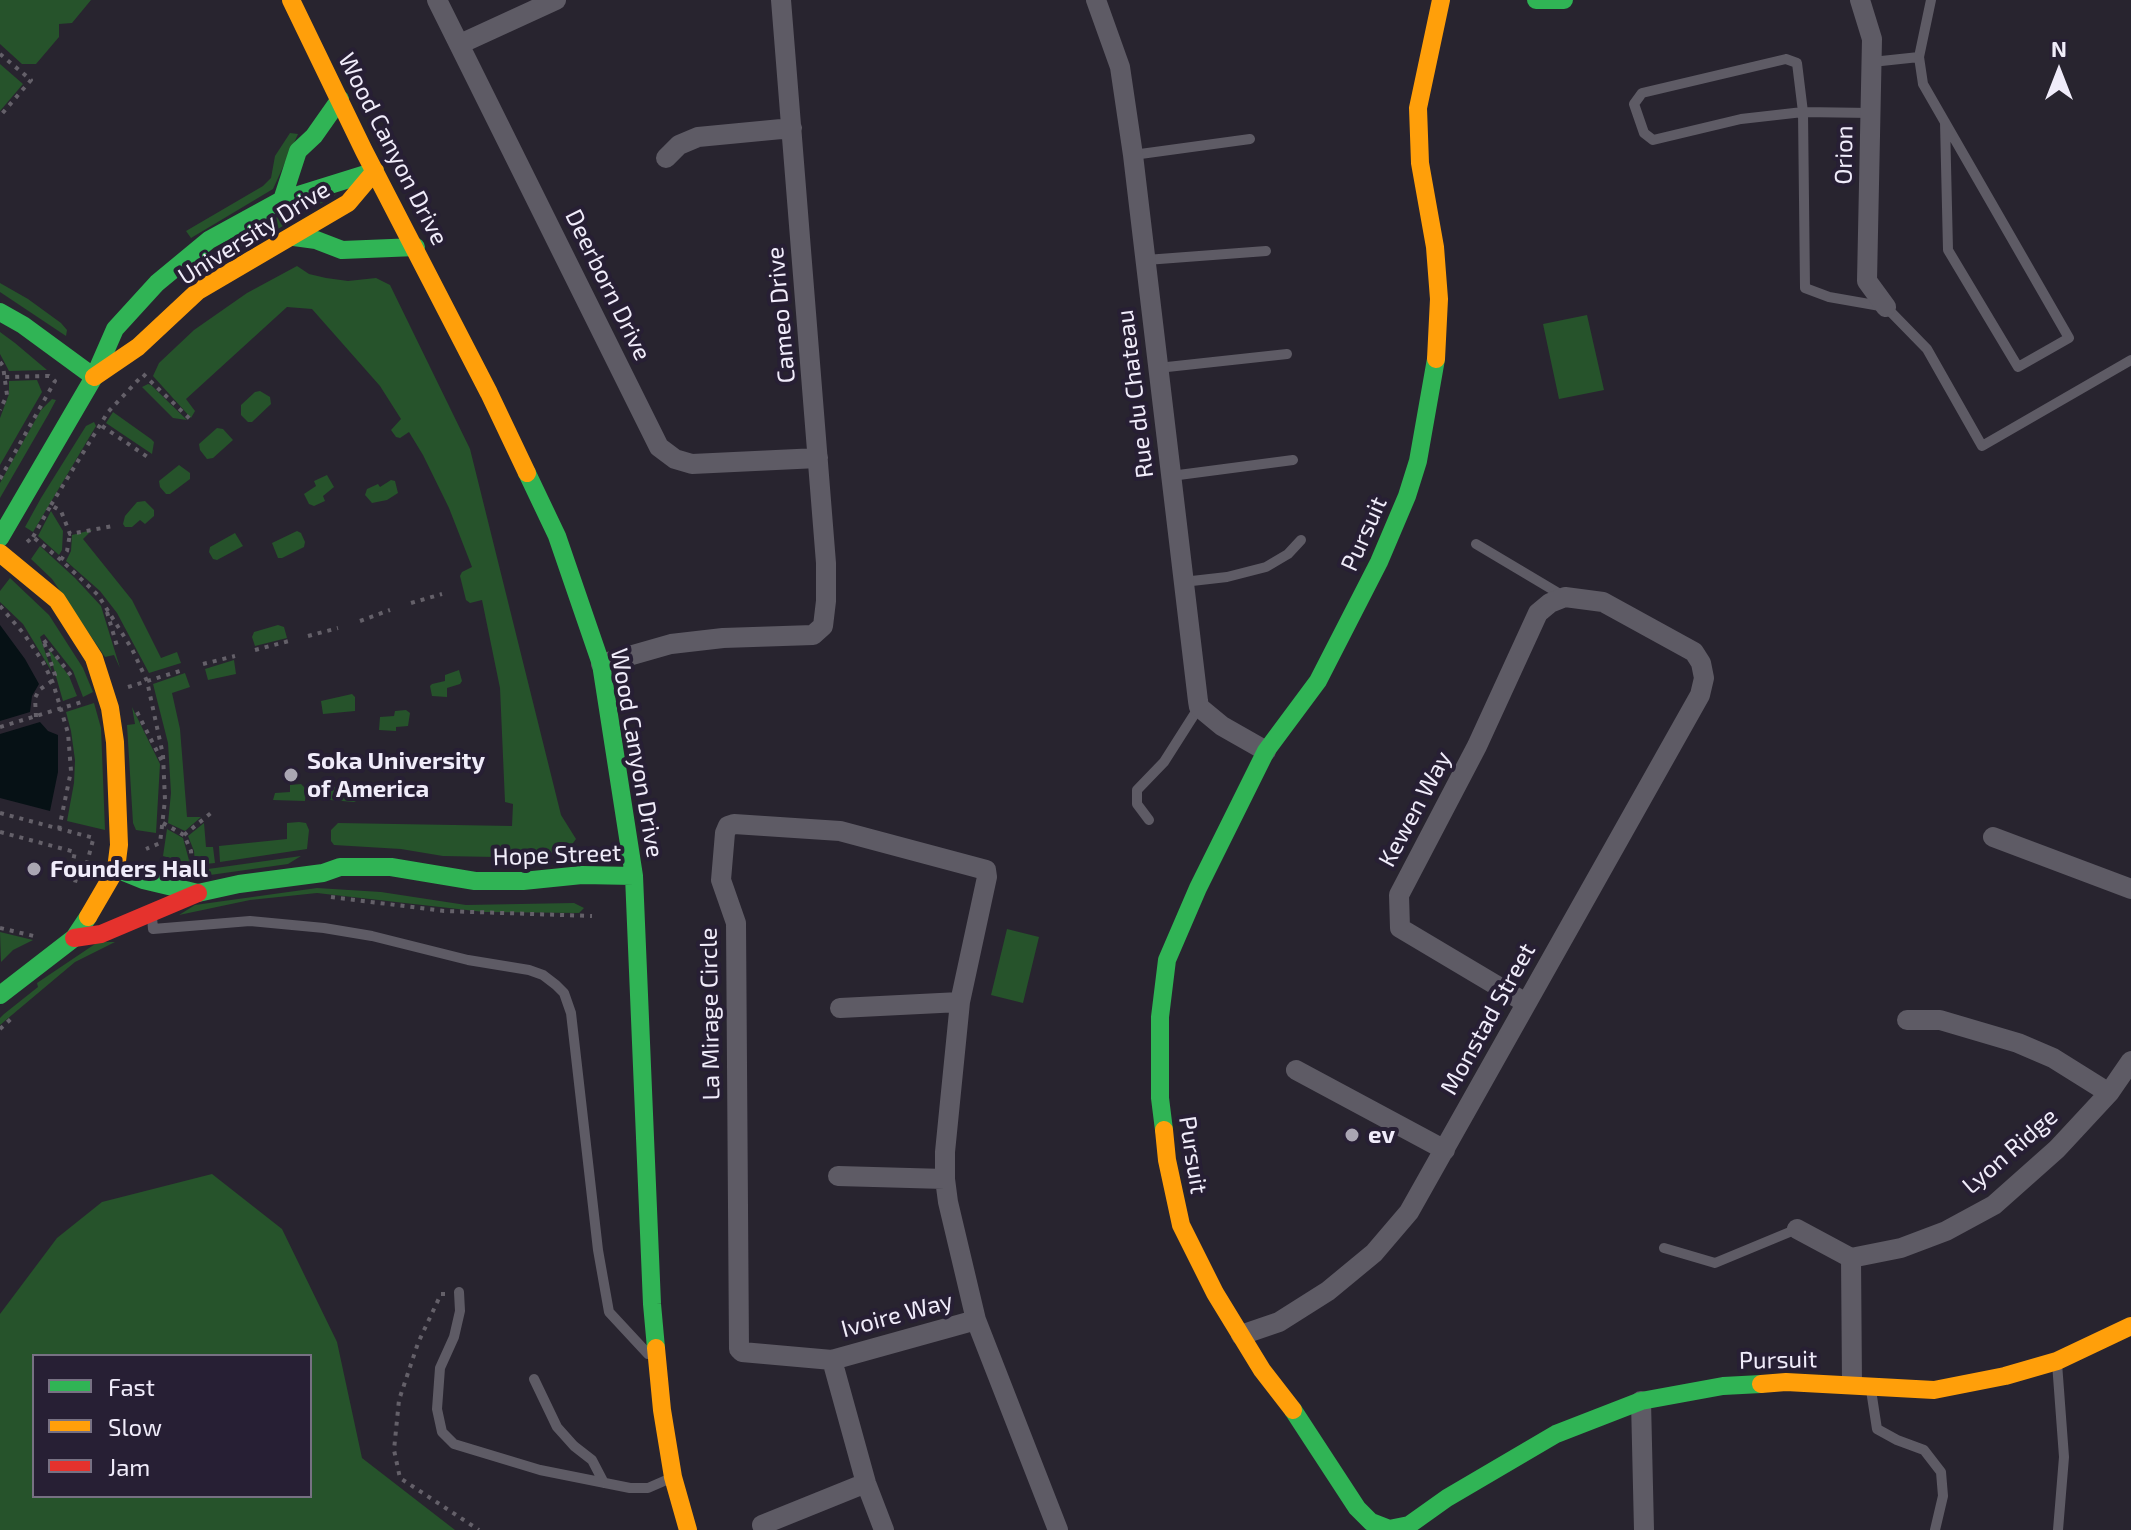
<!DOCTYPE html>
<html>
<head>
<meta charset="utf-8">
<style>
  body { margin:0 }
  #map { position:relative; width:2131px; height:1530px; overflow:hidden; background:#28242f; font-family:"Exo 2",sans-serif }
  canvas { display:block }
  .legend { position:absolute; left:32px; top:1354px; width:280px; height:144px; box-sizing:border-box; background:#271f34; border:2px solid #777183; margin:0; padding:10px 14px; list-style:none; font-size:24px; color:#f0ecfa }
  .legend li { display:flex; align-items:center; gap:16px; height:40px }
  .legend b { width:40px; border:2px solid #777183 }
  .north { position:absolute; left:2019px; top:32px; width:80px; height:80px; -webkit-text-stroke:6px #271f34; paint-order:stroke; rotate:0deg; font-size:22px; font-weight:700; line-height:32px; text-align:center; color:#f0ecfa }
  .north::after { content:''; display:block; margin:auto; width:28px; height:36px; background:#f0ecfa; clip-path:polygon(50% 0,100% 100%,50% 72%,0 100%) }
</style>
</head>
<body>
<div id="map">
<canvas width="2131" height="1530"></canvas>
<ul class="legend">
<li><b style="height:10px;background:#30b455"></b>Fast</li>
<li><b style="height:10px;background:#ff9f0a"></b>Slow</li>
<li><b style="height:10px;background:#e5322d"></b>Jam</li>
</ul>
<div class="north">N</div>
</div>
<script>
const ctx = document.querySelector('canvas').getContext('2d');
ctx.lineJoin = 'round';
function fillPath(path, color) { ctx.fillStyle = color; ctx.fill(path, 'evenodd'); }
const shape = rows => new Path2D(rows.map(r => 'M' + r).join(''));
function strokePath(path, color, width, dash) { ctx.strokeStyle = color; ctx.lineWidth = width; ctx.lineCap = dash ? 'butt' : 'round'; ctx.setLineDash(dash || []); ctx.stroke(path); }
function write(font, color, halo, rows, align = 'center') {
  ctx.font = font + ' "Exo 2",sans-serif'; ctx.lineWidth = 8; ctx.setLineDash([]); ctx.textBaseline = 'middle'; ctx.strokeStyle = halo; ctx.fillStyle = color; for (const [text, x, y, turn = 0] of rows) {
    ctx.save(); ctx.translate(x, y); ctx.rotate((+turn || 0) * Math.PI / 180); ctx.textAlign = isNaN(turn) ? turn : align; if (halo) ctx.strokeText(text, 0, 0); ctx.fillText(text, 0, 0); ctx.restore();
  }
}
fillPath(shape([
  [0,0,91,0,72,23,59,24,59,37,36,64,22,64,0,44],
  [0,64,23,84,0,111],
  [290,133,298,134,273,189,191,238,186,231,263,186,271,178,275,156],
  [337,194,227,259,219,247,254,226],
  [297,266,309,274,326,278,348,281,376,278,390,285,470,449,561,815,576,839,570,847,547,854,496,857,443,856,401,849,334,845,331,841,331,830,338,823,512,826,513,804,505,802,500,688,482,600,470,603,466,600,460,576,462,572,472,567,449,508,423,455,409,432,400,438,396,437,391,430,401,419,380,386,312,309,287,307,186,399,195,411,191,418,153,376,159,363,194,330,247,293],
  [0,283,28,299,61,323,67,330,66,336,0,292],
  [1587,315,1604,390,1559,399,1543,324],
  [0,332,15,343,47,370,9,371,0,354],
  [37,380,42,392,0,465,0,418,9,394,9,381],
  [148,384,151,385,187,420,173,418,142,387],
  [260,391,270,397,271,404,252,422,248,422,241,415,241,405,255,392],
  [52,399,56,400,48,415,0,498,0,483,41,410],
  [113,412,151,439,154,442,152,454,106,423],
  [94,422,96,426,33,532,25,527,41,498,86,426],
  [217,428,223,429,233,440,213,458,207,459,200,450,199,444],
  [179,465,190,473,190,479,170,494,166,494,160,487,159,481],
  [327,475,334,487,323,496,325,501,314,506,309,504,304,494,316,486,314,481],
  [391,480,395,481,398,493,387,500,372,503,365,495,367,489,378,484,380,487],
  [145,501,154,510,154,516,145,524,140,520,132,527,125,527,123,524,125,516,137,502],
  [51,511,63,531,62,550,59,555,38,536],
  [92,530,83,539,132,600,161,658,177,652,181,663,149,673,117,613,100,591,66,561,71,551,72,535],
  [297,531,301,533,305,542,304,547,282,558,278,558,272,543],
  [235,533,243,546,217,560,213,559,209,552,210,547],
  [40,546,75,578,101,606,120,668,114,655,105,657,52,579,31,559],
  [10,578,49,615,83,668,93,692,83,697,73,671,44,634,40,637,52,672,23,624,0,602,0,591],
  [278,625,284,627,287,638,255,646,252,637,254,632],
  [48,648,69,676,77,696,63,701],
  [234,660,236,674,208,680,205,669],
  [459,670,462,681,460,684,447,688,447,697,432,696,430,686,432,684,445,681,445,675],
  [185,673,190,687,172,693,180,729,187,817,201,817,185,831,168,823,171,793,168,743,153,684],
  [352,694,355,697,355,711,323,714,321,701],
  [94,703,101,728,105,830,67,821,74,783,75,760,71,731,66,712],
  [132,707,160,764,156,833,136,830,133,823,127,725,135,724],
  [406,710,410,713,408,726,396,727,396,731,379,730,380,717,394,716,395,711],
  [301,784,306,789,305,801,273,800,275,793,290,792,290,785],
  [332,787,356,787,360,792,360,799,354,802,330,800,329,791],
  [299,822,306,823,309,830,307,849,220,862,219,846,287,839,287,823],
  [204,823,206,847,213,847,215,863,195,865,194,851,188,836],
  [167,829,183,838,190,864,163,856],
  [301,856,288,864,203,876,182,874,161,865,162,863,201,870],
  [317,888,381,892,466,905,574,903,584,908,579,913,484,912,317,893,250,900,179,915,195,905],
  [1007,929,1039,937,1023,1003,991,995],
  [0,932,33,940,13,950,1,962],
  [98,942,115,942,75,962,0,1025,0,1018,4,1014,38,987,37,983],
  [212,1174,282,1229,337,1342,362,1458,455,1530,0,1530,0,1314,57,1238,102,1202],
  [310,1356,310,1496,34,1496,34,1356]
]), '#26532b');
fillPath(shape([
  [0,625,25,659,39,684,32,696,30,712,0,721],
  [40,722,48,731,58,735,58,772,50,811,0,798,0,734]
]), '#061115');
strokePath(shape([
  [0,54,31,80,0,116],
  [0,362,3,366,7,395,0,410],
  [143,374,190,419],
  [102,426,149,458],
  [0,479,55,381,49,376,4,377],
  [51,505,108,412,141,377],
  [33,537,51,505,61,511,70,534,113,526],
  [27,542,33,537,61,560,98,595,132,649,147,681,163,755,165,800,160,843,146,849],
  [61,560,67,551,70,534],
  [411,603,442,594],
  [0,606,24,634,43,662,53,683,68,733,71,771,59,829],
  [107,612,117,646],
  [360,621,390,610],
  [308,636,338,628],
  [255,650,289,641],
  [203,664,235,656],
  [128,687,183,670],
  [137,712,162,761],
  [36,717,35,698,39,690,52,681,55,675,43,639,73,678],
  [0,727,85,701],
  [0,813,94,838],
  [163,823,184,835,191,851,192,866,189,865],
  [0,832,75,852,69,879,81,882],
  [184,835,211,813],
  [84,874,93,840],
  [331,897,444,911,592,916],
  [0,928,38,937],
  [0,1029,13,1017],
  [445,1294,441,1294,418,1343,399,1400,394,1450,400,1478,479,1530]
]), '#646069', 4, [4, 6]);
strokePath(shape([
  [1919,57,1923,84,2069,338,2018,367,1948,250,1945,122],
  [1786,59,1797,63,1803,112,1741,119,1653,140,1644,133,1634,104,1642,93,1786,59],
  [1872,62,1919,57,1931,0],
  [1871,113,1803,112,1805,288,1829,297,1886,307,1927,349,1982,446,2131,360],
  [1133,155,1250,139],
  [1146,260,1266,251],
  [1158,368,1287,354],
  [1171,476,1293,460],
  [1476,544,1565,597],
  [1183,582,1227,577,1266,567,1288,554,1301,540],
  [1149,820,1137,804,1137,790,1164,762,1199,707],
  [152,917,153,929,250,921,324,928,372,936,468,960,529,970,543,975,556,985,564,993,571,1013,598,1250,609,1312,648,1354],
  [1664,1248,1715,1263,1797,1229],
  [459,1292,460,1311,454,1337,440,1368,437,1409,442,1432,454,1444,540,1470,630,1488,648,1488,671,1478],
  [2057,1363,2064,1457,2058,1530],
  [534,1379,557,1427,574,1446,592,1460,604,1483],
  [1871,1390,1877,1429,1897,1440,1924,1450,1941,1472,1943,1496,1935,1530]
]), '#5e5b65', 10);
strokePath(shape([
  [437,0,659,447,675,459,692,464,818,458],
  [1096,0,1120,67,1133,155,1198,701,1199,707,1222,726,1266,751],
  [1860,0,1872,39,1867,281,1886,307],
  [460,44,556,0],
  [666,158,679,145,698,137,792,128],
  [601,664,671,644,723,638,813,635,823,626,826,601,826,563,781,0],
  [1993,837,2131,889],
  [840,1008,960,1002],
  [1907,1020,1940,1020,2018,1043,2053,1058,2109,1093],
  [1296,1070,1445,1150],
  [838,1176,945,1179],
  [1797,1229,1851,1258],
  [976,1320,832,1360,742,1352,739,1349,736,923,721,880,725,833,728,826,734,824,840,831,986,870,987,877,960,1002,945,1152,945,1179,948,1202,976,1320,1058,1530],
  [1241,1335,1279,1322,1328,1291,1374,1253,1409,1212,1700,695,1704,678,1701,663,1694,652,1603,602,1565,597,1550,603,1538,613,1477,746,1399,895,1400,928,1526,1003],
  [832,1360,866,1483,884,1530],
  [1852,1384,1851,1258,1901,1248,1946,1231,1994,1205,2057,1149,2109,1093,2131,1061],
  [1641,1401,1644,1530],
  [762,1525,866,1483]
]), '#5e5b65', 20);
strokePath(shape([
  [1536,0,1564,0],
  [282,200,298,151,314,136,340,99],
  [294,237,316,240,342,250,416,247],
  [0,312,23,325,94,377],
  [527,473,557,536,601,664,634,876,652,1304,656,1348],
  [0,538,94,377,115,329,157,283,209,240,282,200,375,171],
  [116,869,143,880,198,893,239,884,323,873,340,867,391,867,475,881,523,881,582,875,634,876],
  [0,995,74,938,88,917],
  [1164,1130,1160,1098,1160,1017,1167,960,1198,888,1266,751,1318,681,1379,562,1407,496,1418,461,1436,359],
  [1293,1410,1357,1508,1371,1522,1389,1529,1409,1525,1447,1498,1556,1434,1641,1401,1723,1386,1761,1384]
]), '#30b455', 18);
strokePath(shape([
  [291,0,364,151,489,393,527,473],
  [1436,359,1439,299,1435,247,1420,163,1418,108,1441,0],
  [94,377,138,347,198,291,348,203,375,171],
  [0,553,57,600,94,658,110,708,115,742,119,845,116,869,88,917],
  [1164,1130,1167,1160,1181,1225,1215,1293,1262,1370,1293,1410],
  [656,1348,662,1410,673,1477,688,1530],
  [1761,1384,1786,1382,1934,1390,2005,1376,2057,1361,2131,1326]
]), '#ff9f0a', 18);
strokePath(shape([
  [74,938,101,934,198,893]
]), '#e5322d', 18);
for (const [x, y, r, color] of [
  [291,775,8,"#aaa6b3"],
  [34,869,8,"#aaa6b3"],
  [1352,1135,8,"#aaa6b3"]
]) { const dot = new Path2D(); dot.arc(x, y, r, 0, 2 * Math.PI); ctx.fillStyle = color; ctx.fill(dot); strokePath(dot, '#271f34', 3); }
write('24px', '#f0ecfa', '#271f34', [
  ["Wood Canyon Drive",393,149,63],
  ["Orion",1844,155,-89],
  ["University Drive",254,233,-32],
  ["Deerborn Drive",608,285,64],
  ["Cameo Drive",781,315,-95],
  ["Rue du Chateau",1135,394,-97],
  ["Pursuit",1364,534,-66],
  ["Wood Canyon Drive",637,753,80],
  ["Kewen Way",1415,809,-62],
  ["Hope Street",557,855,-2],
  ["La Mirage Circle",710,1014,-91],
  ["Monstad Street",1488,1019,-61],
  ["Lyon Ridge",2010,1151,-41],
  ["Pursuit",1193,1155,81],
  ["Ivoire Way",897,1315,-15],
  ["Pursuit",1778,1360,-1]
]);
write('bold 24px', '#f0ecfa', '#271f34', [
  ["Soka University",307,761],
  ["of America",307,789],
  ["Founders Hall",50,869],
  ["ev",1368,1135]
], 'left');
</script>
</body>
</html>
